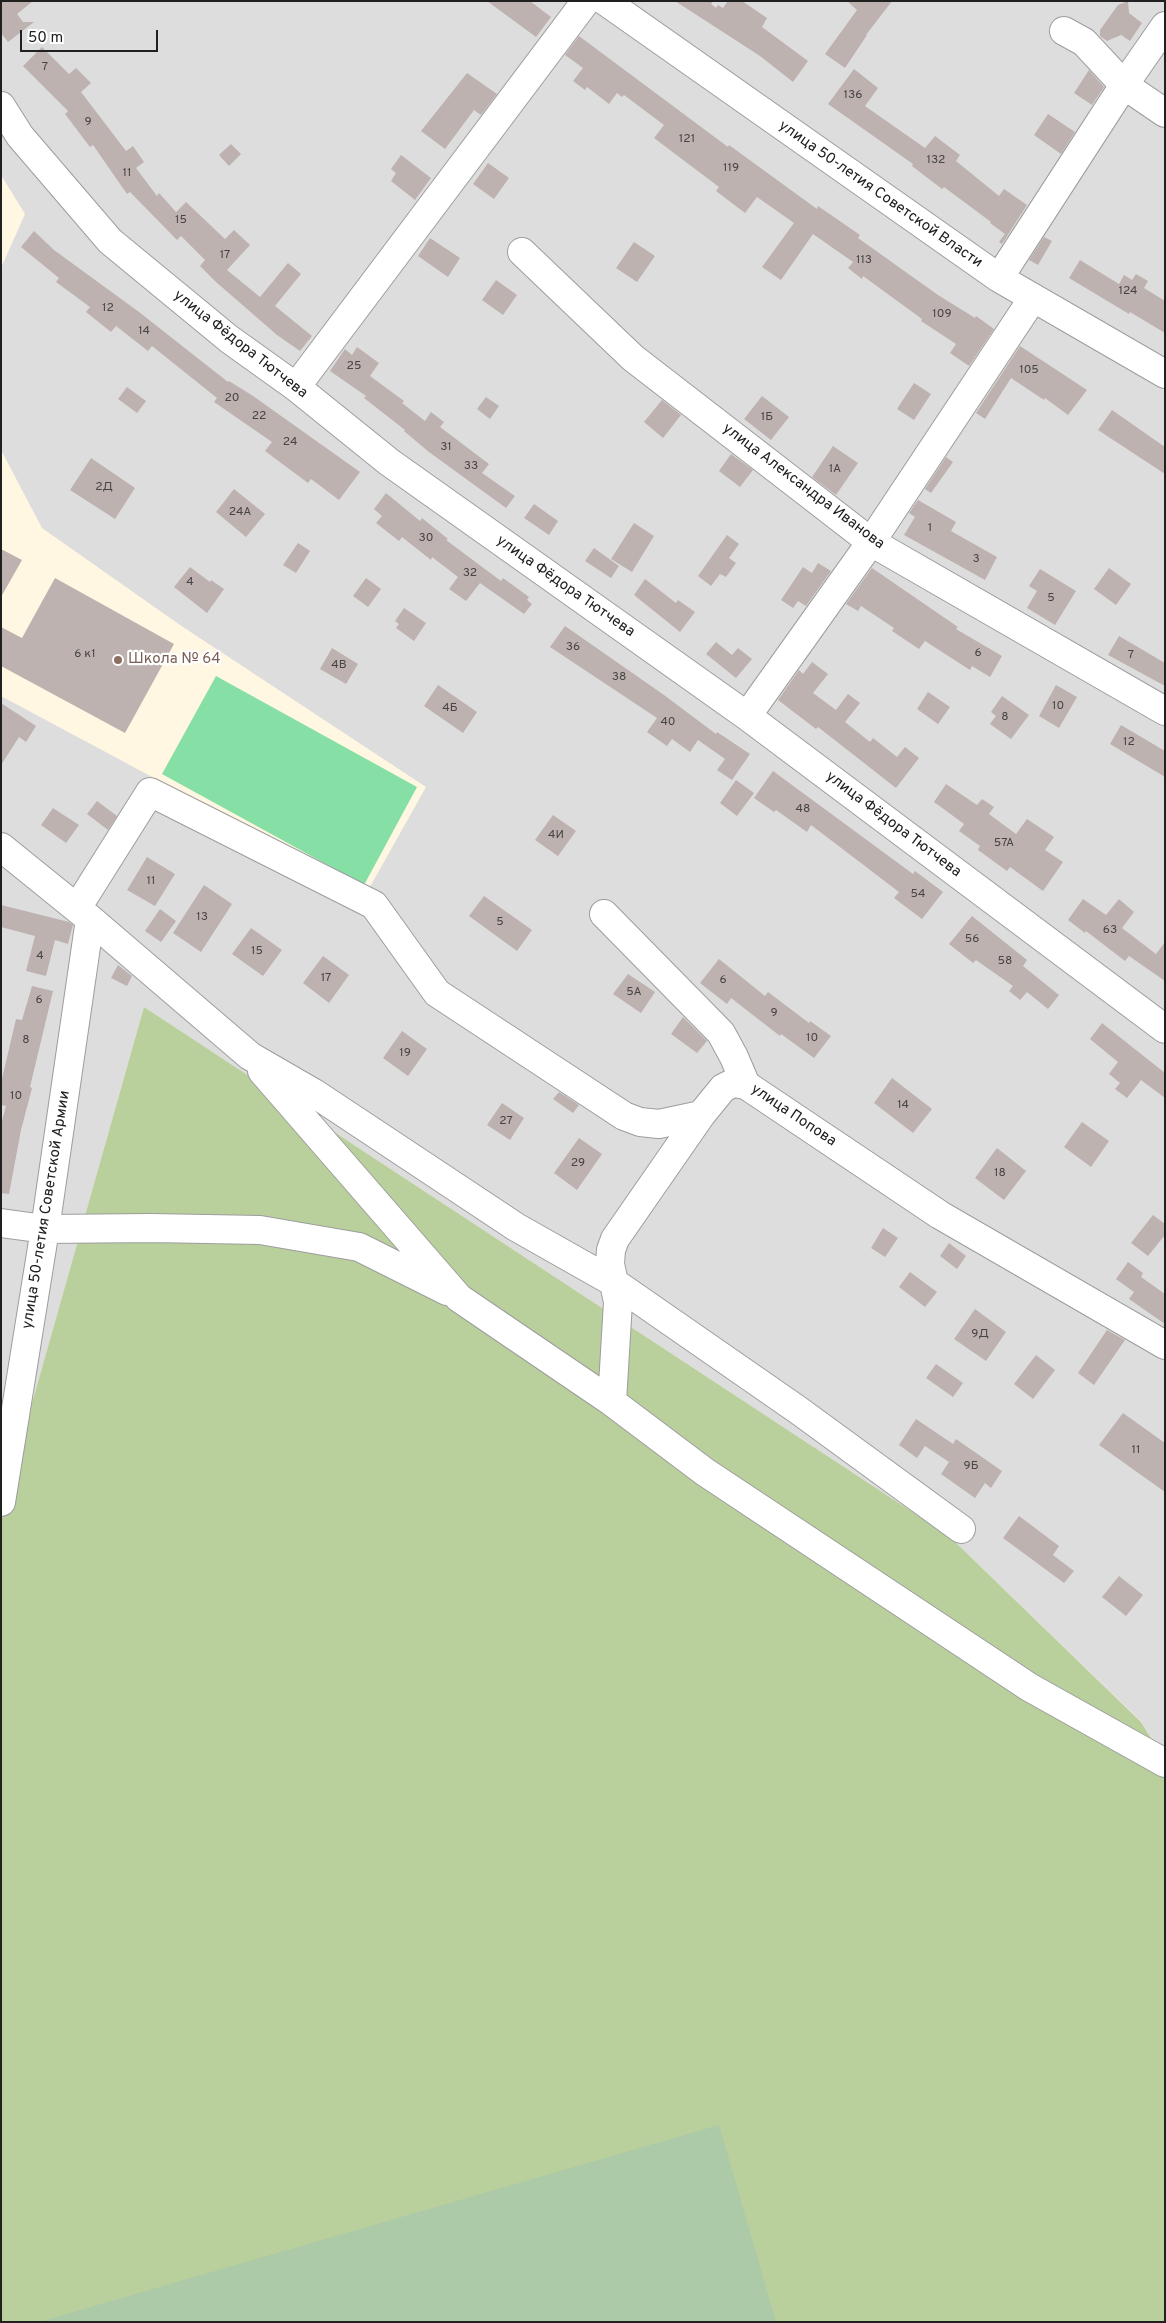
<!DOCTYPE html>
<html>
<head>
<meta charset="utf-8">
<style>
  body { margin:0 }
  #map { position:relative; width:1166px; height:2323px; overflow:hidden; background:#f1ebe7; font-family:Overpass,sans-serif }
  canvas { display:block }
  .frame { position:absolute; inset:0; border:2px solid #202020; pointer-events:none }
  .scale { position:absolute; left:20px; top:30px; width:138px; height:22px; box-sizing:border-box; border:2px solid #202020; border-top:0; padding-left:6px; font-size:15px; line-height:18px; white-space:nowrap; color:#202020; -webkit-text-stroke:4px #fff; paint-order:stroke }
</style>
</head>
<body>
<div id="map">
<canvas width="1166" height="2323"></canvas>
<div class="frame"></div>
<div class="scale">50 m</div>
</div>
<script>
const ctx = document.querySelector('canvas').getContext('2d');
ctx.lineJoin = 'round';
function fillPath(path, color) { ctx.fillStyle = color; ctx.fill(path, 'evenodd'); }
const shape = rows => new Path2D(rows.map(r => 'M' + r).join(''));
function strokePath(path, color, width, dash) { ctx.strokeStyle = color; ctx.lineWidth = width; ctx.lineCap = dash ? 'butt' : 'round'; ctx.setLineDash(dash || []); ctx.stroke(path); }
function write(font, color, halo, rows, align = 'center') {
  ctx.font = font + ' Overpass,sans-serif'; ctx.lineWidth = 4.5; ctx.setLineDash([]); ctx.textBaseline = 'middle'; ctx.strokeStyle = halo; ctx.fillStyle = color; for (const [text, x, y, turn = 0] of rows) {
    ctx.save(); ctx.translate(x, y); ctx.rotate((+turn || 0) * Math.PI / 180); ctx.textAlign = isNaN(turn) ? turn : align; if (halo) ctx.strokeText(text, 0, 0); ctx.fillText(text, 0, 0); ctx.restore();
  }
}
fillPath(shape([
  [1,1,1165,1,1165,1760,1141,1721,949,1536,144,1007,1,1513]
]), '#deddde');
fillPath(shape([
  [1,175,25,214,1,268],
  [1,450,42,528,180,625,426,787,367,892,1,696]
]), '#fff7e2');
fillPath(shape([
  [144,1007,949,1536,1141,1722,1165,1760,1165,2322,1,2322,1,1513]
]), '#b9d09c');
fillPath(shape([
  [719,2125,776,2322,39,2322]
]), '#acc9a8');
fillPath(shape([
  [216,676,417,787,364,885,162,774]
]), '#86dfa4');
fillPath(shape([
  [1,1,33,1,17,14,23,22,34,22,8,42,1,33],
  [487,1,530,1,551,17,536,37],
  [675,1,713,1,711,4,716,8,718,5,723,8,728,1,742,1,767,18,762,27,808,61,793,82,760,56],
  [847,1,892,1,866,35,867,35,845,68,825,54,857,10],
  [1128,1,1129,13,1142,23,1130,41,1121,35,1107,41,1100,36,1100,30,1118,5],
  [579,36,728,147,729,145,817,209,818,206,860,235,858,238,938,295,975,318,976,316,994,329,969,366,950,353,956,344,921,321,922,319,863,276,862,279,848,268,853,262,813,234,781,280,762,267,794,223,757,197,745,213,716,191,719,187,654,138,664,125,624,95,622,97,617,93,609,104,587,87,585,90,573,81,583,68,565,55],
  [42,47,69,74,76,68,91,83,81,92,126,151,133,146,144,162,136,168,157,196,159,193,176,212,186,202,225,239,234,230,250,245,227,270,260,297,288,263,301,274,275,306,312,336,300,351,277,335,216,282,200,266,205,260,181,236,177,240,130,192,127,194,93,145,90,147,65,114,68,111,23,66],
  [854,69,878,88,865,106,925,148,935,136,960,155,956,161,999,196,1004,189,1027,205,1002,244,999,242,1005,234,990,223,991,222,944,187,942,189,912,166,913,164,828,104],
  [1089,70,1104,87,1092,105,1074,93],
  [467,73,497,94,481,115,474,110,445,149,421,131],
  [1048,114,1075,132,1061,154,1034,135],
  [231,144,241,154,229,166,219,155],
  [401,155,431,178,415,200,391,181,396,173,391,169],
  [488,163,509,178,494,199,473,184],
  [34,231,54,250,139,312,228,382,229,381,253,396,360,472,339,500,311,479,308,483,265,451,272,442,214,402,217,398,152,346,148,351,116,326,111,332,86,312,90,307,56,282,59,278,21,247],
  [1044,237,1052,241,1038,265,1029,260],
  [430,238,460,258,448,277,418,256],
  [634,242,655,256,637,282,616,268],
  [1080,260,1119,284,1124,275,1132,280,1136,274,1148,281,1144,288,1165,301,1165,333,1130,312,1129,314,1069,278],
  [496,280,517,295,503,315,482,300],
  [1020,346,1087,390,1068,415,1045,398,1044,400,1011,378,985,419,976,413],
  [357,347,379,363,370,376,404,401,402,403,425,421,431,412,444,422,440,427,489,464,482,473,515,496,506,508,429,452,404,431,405,430,364,398,366,396,330,371,345,349,352,355],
  [914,383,931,394,914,420,897,409],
  [127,387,146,401,137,413,118,399],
  [762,396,789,417,771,440,744,419],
  [486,397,499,406,490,419,477,409],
  [662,400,681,415,663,438,644,422],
  [1112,410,1165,447,1165,474,1098,430],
  [833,446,858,463,836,495,812,477],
  [731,454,753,470,740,487,719,471],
  [946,457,953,462,931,493,925,489],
  [91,458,135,488,115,519,70,490],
  [234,489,265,514,246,537,216,512],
  [386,493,420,521,422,518,448,539,446,540,501,581,503,578,529,597,527,600,532,604,524,614,480,583,466,601,449,589,458,577,432,557,431,560,402,537,399,541,376,523,382,516,374,509],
  [918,500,956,522,951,531,997,557,985,580,904,535,915,517,909,513],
  [534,504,558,521,549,535,524,518],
  [634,523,654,536,632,572,611,559],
  [727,535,739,544,729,558,736,563,726,577,720,574,711,586,698,576],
  [298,543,310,551,296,573,283,565],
  [594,548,619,566,611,578,585,561],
  [1,549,22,560,1,597],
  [818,563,831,571,806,606,798,601,793,608,781,600,803,567,812,573],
  [190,567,210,582,211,580,224,589,207,613,174,587],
  [872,568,958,627,956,629,1002,656,990,677,972,666,970,670,925,641,919,649,892,631,894,628,861,606,858,611,846,604],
  [1109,568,1131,584,1116,605,1094,589],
  [1040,569,1076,591,1055,625,1027,608,1037,591,1029,586],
  [55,578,174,644,125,733,1,666,1,627,22,638],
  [366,578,381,589,368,607,353,596],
  [645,579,676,603,678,600,695,612,680,632,634,595],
  [404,608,426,623,414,641,396,628,399,624,395,621],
  [565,626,664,695,716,734,717,732,750,754,732,780,717,770,725,759,698,740,690,752,672,739,667,746,647,732,657,718,550,647],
  [1119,636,1165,663,1165,686,1108,655],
  [716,642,732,655,738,648,752,659,736,678,706,654],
  [332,648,358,664,346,684,320,669],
  [812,662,828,674,813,693,836,710,848,694,860,703,845,722,870,742,873,738,897,757,905,747,919,758,896,788,818,727,816,729,778,700,799,670,803,674],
  [438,685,477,712,463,733,424,706],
  [1056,685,1077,697,1059,728,1039,716],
  [928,692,950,707,938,724,917,709],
  [1002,696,1029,715,1011,739,990,724,996,716,991,712],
  [1,703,36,726,26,742,19,737,1,765],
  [1121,725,1165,751,1165,777,1110,744],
  [773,771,913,874,915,871,943,892,922,919,894,898,899,892,811,825,807,832,776,810,774,812,754,798],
  [736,780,754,793,737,816,720,803],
  [946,784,977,805,982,799,994,807,989,814,1016,834,1027,819,1054,837,1045,850,1063,862,1043,891,1010,867,1007,871,978,850,980,846,959,831,964,824,934,802],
  [97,801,117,816,108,830,87,814],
  [53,808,79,825,66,843,41,825],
  [553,815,576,831,558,856,535,840],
  [147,857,175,874,155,906,127,890],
  [204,885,232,904,201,952,173,933],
  [484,896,532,930,517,951,469,916],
  [1083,899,1106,915,1119,899,1134,912,1122,928,1156,954,1165,942,1165,981,1129,956,1125,961,1086,931,1085,933,1068,920],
  [1,905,69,922,73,925,68,944,55,940,46,976,26,971,35,936,1,927],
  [160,909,176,921,161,942,145,931],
  [972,916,1027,960,1023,966,1059,995,1048,1009,1027,992,1020,1000,1009,991,1013,986,976,960,973,963,949,944],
  [251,928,282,950,263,976,232,954],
  [323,956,349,975,329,1003,303,983],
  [719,959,765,996,768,992,809,1023,810,1021,831,1036,814,1058,781,1034,780,1036,731,998,727,1004,700,983],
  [118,965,132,976,127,986,111,978],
  [628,974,655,992,641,1013,613,994],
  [32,986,53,991,30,1087,32,1088,21,1130,9,1194,1,1193,1,1124,6,1106,1,1105,1,1083,16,1019,22,1020],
  [683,1017,707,1041,697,1053,671,1034],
  [1102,1023,1165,1073,1165,1098,1141,1080,1127,1098,1115,1089,1120,1083,1109,1074,1118,1062,1090,1039],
  [402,1031,427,1049,408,1076,383,1058],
  [892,1078,932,1109,913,1133,874,1103],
  [559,1092,579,1105,573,1113,553,1099],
  [502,1103,524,1118,510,1140,487,1125],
  [1082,1122,1109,1141,1091,1167,1064,1147],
  [579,1138,602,1154,577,1190,554,1173],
  [997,1148,1026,1171,1004,1200,975,1178],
  [1153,1215,1165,1224,1165,1235,1148,1256,1131,1243],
  [883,1228,898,1238,885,1257,871,1248],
  [949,1243,966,1256,957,1269,940,1256],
  [1128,1262,1143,1273,1141,1277,1165,1294,1165,1324,1129,1299,1134,1292,1116,1279],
  [910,1272,937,1292,925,1307,899,1287],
  [975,1309,1006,1332,986,1361,954,1339],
  [1107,1330,1125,1340,1094,1385,1078,1373],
  [1036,1355,1055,1370,1033,1399,1014,1384],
  [936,1364,963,1383,953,1397,926,1378],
  [1123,1413,1165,1443,1165,1492,1099,1445],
  [916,1419,953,1444,956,1439,1002,1471,991,1488,985,1483,975,1498,941,1474,949,1462,925,1446,917,1458,899,1445],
  [1019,1516,1059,1546,1053,1555,1074,1571,1064,1583,1003,1538],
  [1119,1576,1143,1595,1126,1616,1102,1597]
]), '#bdb2b0');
const minor = shape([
  [605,1,999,278,1165,374],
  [1064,31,1084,42,1124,85,1165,113],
  [1,106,20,136,110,241,229,339,296,387,389,462,747,716,1165,1029],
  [522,252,633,358,871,542,1165,711],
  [999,278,1124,85,1165,26],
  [296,387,586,1],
  [747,716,871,542,1033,298],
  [1,847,90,919,250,1056,314,1093,516,1227,615,1283,798,1410,961,1529],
  [77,908,150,792,374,905,437,993,624,1116,640,1122,659,1124,701,1115,723,1088,733,1083,746,1085,940,1215,1165,1345],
  [604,914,721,1033,734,1057,746,1085],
  [262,1071,459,1298,612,1402,705,1472,1029,1687,1165,1763],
  [1,1223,45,1229,152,1228,260,1230,359,1247,447,1291],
  [612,1402,618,1302,610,1264,611,1250,615,1239,701,1115],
  [1,1502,45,1229,90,919]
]);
strokePath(minor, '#9d9d9d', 30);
strokePath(minor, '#fff', 28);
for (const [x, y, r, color] of [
  [118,660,5,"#8d6e63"]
]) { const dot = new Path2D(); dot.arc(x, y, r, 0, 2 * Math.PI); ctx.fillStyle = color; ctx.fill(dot); strokePath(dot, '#fff', 2); }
write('12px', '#474444', null, [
  ["7",45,68],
  ["136",853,96],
  ["9",88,123],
  ["121",687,140],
  ["132",936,161],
  ["119",731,169],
  ["11",127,174],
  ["15",181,221],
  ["17",225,256],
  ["113",864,261],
  ["124",1128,292],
  ["12",108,309],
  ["109",942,315],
  ["14",144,332],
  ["25",354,367],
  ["105",1029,371],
  ["20",232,399],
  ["22",259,417],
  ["1Б",767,418],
  ["24",290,443],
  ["31",446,448],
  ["33",471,467],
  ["1А",835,470],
  ["2Д",104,488],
  ["24А",240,513],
  ["1",930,529],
  ["30",426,539],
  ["3",976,560],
  ["32",470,574],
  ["4",190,583],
  ["5",1051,599],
  ["36",573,648],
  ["6",978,654],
  ["6 к1",85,655],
  ["7",1131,656],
  ["4В",339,666],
  ["38",619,678],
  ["10",1058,707],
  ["4Б",450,709],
  ["8",1005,718],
  ["40",668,723],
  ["12",1129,743],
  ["48",803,810],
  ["4И",556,836],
  ["57А",1004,844],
  ["11",151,882],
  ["54",918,895],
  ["13",202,918],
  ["5",500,923],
  ["63",1110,931],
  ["56",972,940],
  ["15",257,952],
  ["4",40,957],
  ["58",1005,962],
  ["17",326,979],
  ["6",723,981],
  ["5А",634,993],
  ["6",39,1001],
  ["9",774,1014],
  ["10",812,1039],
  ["8",26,1041],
  ["19",405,1054],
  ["10",16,1097],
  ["14",903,1106],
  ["27",506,1122],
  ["29",578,1164],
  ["18",1000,1174],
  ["9Д",980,1335],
  ["11",1136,1451],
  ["9Б",971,1467]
]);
write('15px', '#202020', '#fff', [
  ["улица 50-летия Советской Власти",880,195,35],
  ["улица Фёдора Тютчева",240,345,38],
  ["улица Александра Иванова",803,487,37],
  ["улица Фёдора Тютчева",565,587,35],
  ["улица Фёдора Тютчева",893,825,37],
  ["улица Попова",793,1116,34],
  ["улица 50-летия Советской Армии",47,1210,-81]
]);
write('15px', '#785e54', '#fff', [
  ["Школа № 64",128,660]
], 'left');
</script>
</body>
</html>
